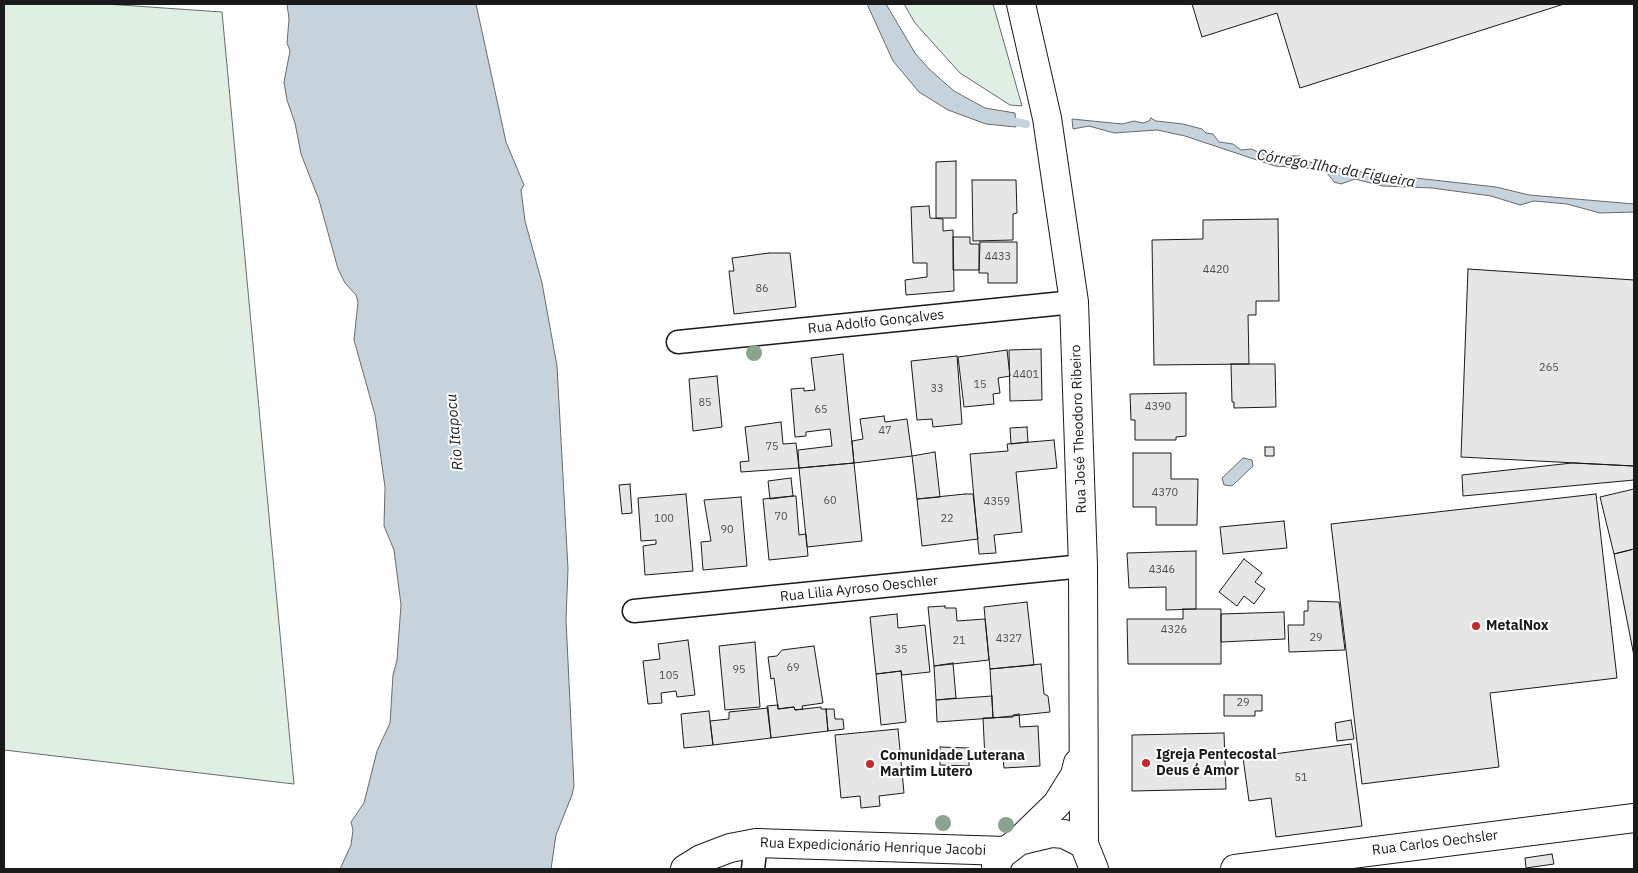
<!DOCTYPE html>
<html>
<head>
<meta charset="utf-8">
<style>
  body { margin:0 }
  #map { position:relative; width:1638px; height:873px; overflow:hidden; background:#fff; font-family:"IBM Plex Sans",sans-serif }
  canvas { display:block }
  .frame { position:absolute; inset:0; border:5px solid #1a1a1a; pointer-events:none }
</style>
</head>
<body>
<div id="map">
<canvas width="1638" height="873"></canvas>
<div class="frame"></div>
</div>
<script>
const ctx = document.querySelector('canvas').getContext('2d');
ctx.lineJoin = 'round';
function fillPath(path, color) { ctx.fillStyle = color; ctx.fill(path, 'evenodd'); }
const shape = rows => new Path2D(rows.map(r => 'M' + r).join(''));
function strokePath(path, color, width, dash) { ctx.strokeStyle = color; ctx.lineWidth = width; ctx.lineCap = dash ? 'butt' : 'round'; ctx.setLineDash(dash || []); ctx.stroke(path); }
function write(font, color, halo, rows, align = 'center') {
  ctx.font = font + ' "IBM Plex Sans",sans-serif'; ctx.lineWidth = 4; ctx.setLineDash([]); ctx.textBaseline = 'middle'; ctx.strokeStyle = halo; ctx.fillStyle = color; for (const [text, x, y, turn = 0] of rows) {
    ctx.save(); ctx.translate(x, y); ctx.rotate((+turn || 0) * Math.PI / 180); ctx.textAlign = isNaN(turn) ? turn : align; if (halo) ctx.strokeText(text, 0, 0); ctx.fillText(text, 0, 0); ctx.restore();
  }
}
const green = shape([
  [4,4,106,4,222,12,294,784,4,750,4,4],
  [904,4,993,4,1022,106,1010,105,960,73,915,23,904,4]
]);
fillPath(green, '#e0efe3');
strokePath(green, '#6a6a6a', 1);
const water = shape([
  [287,4,476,4,506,142,524,185,521,190,525,221,542,283,557,366,568,569,566,620,574,786,572,795,556,835,551,869,340,869,351,845,353,830,351,822,364,803,377,751,390,723,393,675,397,660,401,605,394,550,384,526,385,487,375,415,354,340,358,302,356,295,345,283,338,269,319,200,301,154,295,123,287,100,284,82,290,51,287,43,289,19,287,4],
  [867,4,886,4,915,53,929,69,954,91,985,108,1015,113,1016,127,986,124,948,110,919,92,893,61,867,4],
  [1151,118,1156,121,1183,124,1202,129,1206,133,1213,134,1219,142,1233,144,1241,150,1251,149,1266,155,1299,156,1309,162,1326,164,1344,170,1496,187,1529,195,1634,204,1634,212,1600,213,1567,204,1534,201,1520,205,1491,196,1432,188,1382,186,1355,179,1341,184,1334,182,1327,173,1319,169,1275,166,1185,136,1157,130,1114,133,1089,126,1073,129,1072,119,1122,124,1134,121,1143,123,1149,121,1151,118],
  [1243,458,1252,460,1253,466,1232,486,1224,485,1222,478,1243,458]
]);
fillPath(water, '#c6d2dc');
strokePath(water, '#6a6a6a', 1);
strokePath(shape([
  [1006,120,1026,124]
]), '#c6d2dc', 8);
const building = shape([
  [1192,4,1564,4,1300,88,1277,13,1202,37,1192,4],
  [956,161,956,218,936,218,936,162,956,161],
  [972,180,1016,180,1017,213,1013,214,1013,240,973,241,972,180],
  [929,206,930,218,943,219,943,231,953,230,954,291,906,295,905,280,927,277,927,263,913,263,911,207,929,206],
  [1278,219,1279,301,1256,301,1256,315,1248,315,1249,364,1154,365,1152,240,1203,239,1203,220,1278,219],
  [953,237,970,237,970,244,979,244,979,270,953,270,953,237],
  [980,242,1017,242,1017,283,988,283,988,273,979,273,980,242],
  [769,253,790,253,796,307,734,314,729,271,734,271,732,258,769,253],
  [1468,269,1634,280,1634,466,1461,457,1468,269],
  [1041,349,1042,400,1010,401,1009,350,1041,349],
  [1007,350,1010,376,998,378,1000,393,993,394,994,404,964,407,958,357,1007,350],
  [843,354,854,463,799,468,798,450,832,446,830,429,806,432,806,436,795,437,791,389,804,388,804,391,815,390,811,358,843,354],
  [957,356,962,424,933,427,932,419,917,420,911,361,957,356],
  [1231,364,1275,364,1276,407,1234,408,1234,402,1232,402,1231,364],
  [717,376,722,427,693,431,689,379,717,376],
  [1186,393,1186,436,1176,437,1176,440,1135,440,1135,420,1131,420,1130,394,1186,393],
  [884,416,885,422,907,419,912,456,854,463,852,441,863,439,860,419,884,416],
  [781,422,783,444,796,443,799,468,741,472,740,462,749,461,745,427,781,422],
  [1027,427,1028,442,1011,444,1010,428,1027,427],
  [1054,440,1057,468,1016,472,1022,532,994,535,996,553,979,554,970,454,1008,451,1007,444,1054,440],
  [1265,447,1274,447,1274,456,1265,456,1265,447],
  [935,452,940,497,917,499,912,456,935,452],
  [1133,453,1171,453,1171,479,1198,479,1197,525,1156,525,1156,507,1133,507,1133,453],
  [854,463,862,541,807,547,799,468,854,463],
  [1572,463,1634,466,1634,480,1463,496,1462,475,1572,463],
  [791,478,793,496,770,499,768,481,791,478],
  [630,484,632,513,622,514,619,485,630,484],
  [1634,489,1634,549,1614,554,1600,497,1634,489],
  [686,494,693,571,645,575,643,546,656,544,656,540,641,541,638,498,686,494],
  [965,494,973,494,978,539,922,546,917,499,965,494],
  [1596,494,1617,678,1490,693,1499,767,1362,784,1331,524,1596,494],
  [793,496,796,496,799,535,806,534,808,556,769,560,763,499,793,496],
  [741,497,747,566,703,570,701,542,711,541,704,500,741,497],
  [1284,521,1287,548,1223,554,1220,527,1284,521],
  [1634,549,1634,656,1614,554,1634,549],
  [1196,551,1196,609,1166,610,1166,587,1129,588,1127,553,1196,551],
  [1244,559,1262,573,1255,582,1265,589,1254,604,1244,596,1237,606,1219,592,1244,559],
  [1308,601,1339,602,1345,650,1289,652,1288,625,1304,625,1304,611,1308,611,1308,601],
  [1027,602,1034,665,990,669,984,607,1027,602],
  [945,606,945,608,956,608,957,621,985,619,989,660,934,666,928,607,945,606],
  [1183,609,1221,609,1221,664,1128,664,1127,619,1183,619,1183,609],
  [1284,612,1285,639,1221,642,1221,614,1284,612],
  [897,614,898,628,925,625,930,672,902,675,901,671,876,674,870,617,897,614],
  [688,640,695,695,677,697,676,691,661,693,662,703,648,704,643,661,660,659,658,644,688,640],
  [755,642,760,707,725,710,719,646,755,642],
  [814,646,823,703,802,706,803,709,795,710,794,707,778,709,774,678,771,679,768,657,777,656,782,650,814,646],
  [953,663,956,698,936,700,934,666,953,663],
  [1041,664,1044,694,1048,696,1050,712,993,718,990,669,1041,664],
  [901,671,906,722,881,725,876,674,901,671],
  [1224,695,1262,695,1262,711,1255,711,1255,716,1224,716,1224,695],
  [992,696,993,718,937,722,936,700,992,696],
  [778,705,778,709,794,707,795,710,821,707,821,709,826,709,828,731,771,738,767,706,778,705],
  [768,708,771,738,713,745,710,721,729,719,729,712,768,708],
  [826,709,834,709,835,719,843,719,844,729,828,731,826,709],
  [709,711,713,745,684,748,681,714,709,711],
  [1019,714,1020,727,1038,726,1040,766,1004,768,1003,757,985,759,983,718,1013,717,1013,715,1019,714],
  [1351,720,1354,739,1337,741,1335,723,1351,720],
  [898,729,904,793,879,796,880,806,861,808,860,796,841,798,835,735,898,729],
  [1224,733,1226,789,1132,791,1132,735,1224,733],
  [1351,744,1362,826,1276,837,1271,798,1249,801,1243,758,1351,744],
  [940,747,969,748,969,766,940,765,940,747],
  [1552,854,1554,864,1526,868,1525,858,1552,854]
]);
fillPath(building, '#e6e6e6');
strokePath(building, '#1a1a1a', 1);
const minor = shape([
  [678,342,1074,302],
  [634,611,1083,566],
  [753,869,756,843]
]);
const secondary = shape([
  [1021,4,1047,118,1074,302,1083,566,1084,844],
  [1019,841,1057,804,1075,775,1078,763],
  [996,865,1001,855,1019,841,1052,833,1064,834,1084,844,1094,869],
  [685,869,701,859,730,848,756,843,1006,851],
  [1235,869,1634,818]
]);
strokePath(minor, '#1a1a1a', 25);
strokePath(secondary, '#1a1a1a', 30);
strokePath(minor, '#fff', 22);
strokePath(secondary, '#fff', 28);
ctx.fillStyle = '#8aa48f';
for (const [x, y] of [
  [754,353],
  [943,823],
  [1006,825]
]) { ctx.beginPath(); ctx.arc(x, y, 8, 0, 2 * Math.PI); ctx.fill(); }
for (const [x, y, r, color] of [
  [1476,626,5,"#c62828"],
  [1146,763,5,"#c62828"],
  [870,764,5,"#c62828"]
]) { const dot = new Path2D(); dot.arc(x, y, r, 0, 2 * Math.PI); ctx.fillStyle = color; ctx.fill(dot); strokePath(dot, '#fff', 2); }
write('11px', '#4d4d4d', null, [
  ["4433",998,257],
  ["4420",1216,270],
  ["86",762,289],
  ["265",1549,368],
  ["4401",1026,375],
  ["15",980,385],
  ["33",937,389],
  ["85",705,403],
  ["4390",1158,407],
  ["65",821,410],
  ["47",885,431],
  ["75",772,447],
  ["4370",1165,493],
  ["60",830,501],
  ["4359",997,502],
  ["70",781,517],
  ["100",664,519],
  ["22",947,519],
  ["90",727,530],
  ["4346",1162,570],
  ["4326",1174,630],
  ["29",1316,638],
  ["4327",1009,639],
  ["21",959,641],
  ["35",901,650],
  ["69",793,668],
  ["95",739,670],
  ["105",669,676],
  ["29",1243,703],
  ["51",1301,778]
]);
write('14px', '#1a1a1a', '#fff', [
  ["Rua Adolfo Gonçalves",876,322,-6],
  ["Rua José Theodoro Ribeiro",1079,429,-92],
  ["Rua Lilia Ayroso Oeschler",859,589,-6],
  ["Rua Carlos Oechsler",1435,843,-7],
  ["Rua Expedicionário Henrique Jacobi",873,847,2]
]);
write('bold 14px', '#1a1a1a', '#fff', [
  ["MetalNox",1486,626],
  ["Igreja Pentecostal",1156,755],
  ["Deus é Amor",1156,771],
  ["Comunidade Luterana",880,756],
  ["Martim Lutero",880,772]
], 'left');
write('italic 15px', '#1a1a1a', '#fff', [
  ["Córrego Ilha da Figueira",1336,169,10],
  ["Rio Itapocu",455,432,-95]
]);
</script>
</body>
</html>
